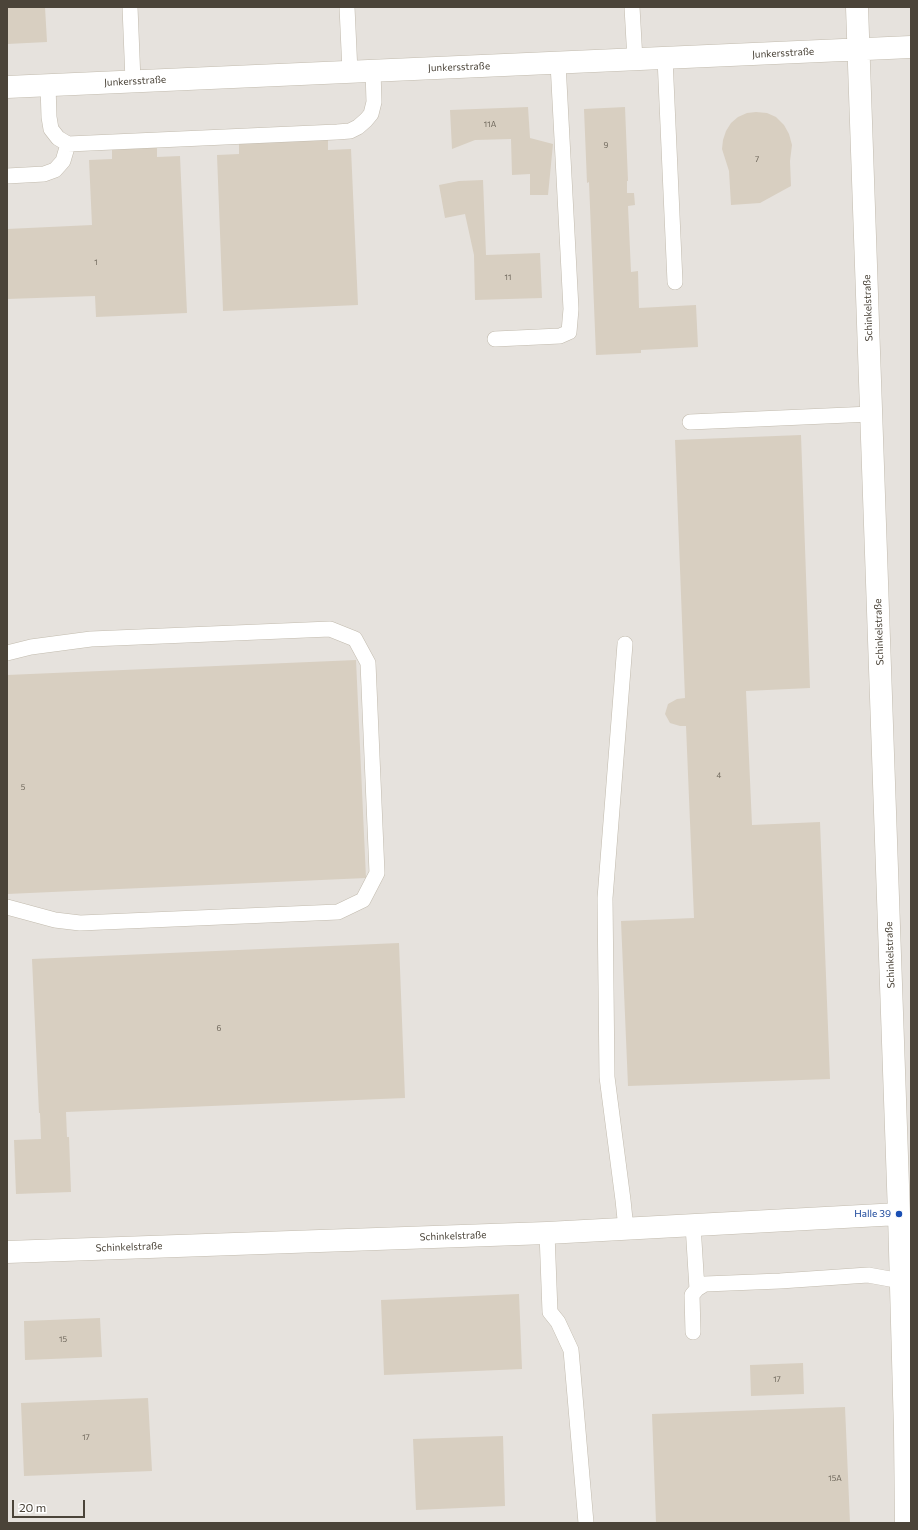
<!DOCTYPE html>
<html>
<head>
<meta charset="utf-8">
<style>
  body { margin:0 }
  #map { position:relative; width:918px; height:1530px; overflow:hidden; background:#f6f3ec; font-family:Commissioner,sans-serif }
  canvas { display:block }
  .frame { position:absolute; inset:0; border:8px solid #4b4439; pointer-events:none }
  .scale { position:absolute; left:12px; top:1500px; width:73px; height:18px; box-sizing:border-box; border:2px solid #4b4439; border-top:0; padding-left:5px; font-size:12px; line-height:14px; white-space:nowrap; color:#4b4439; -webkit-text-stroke:3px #fff; paint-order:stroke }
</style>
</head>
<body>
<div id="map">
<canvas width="918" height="1530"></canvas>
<div class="frame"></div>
<div class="scale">20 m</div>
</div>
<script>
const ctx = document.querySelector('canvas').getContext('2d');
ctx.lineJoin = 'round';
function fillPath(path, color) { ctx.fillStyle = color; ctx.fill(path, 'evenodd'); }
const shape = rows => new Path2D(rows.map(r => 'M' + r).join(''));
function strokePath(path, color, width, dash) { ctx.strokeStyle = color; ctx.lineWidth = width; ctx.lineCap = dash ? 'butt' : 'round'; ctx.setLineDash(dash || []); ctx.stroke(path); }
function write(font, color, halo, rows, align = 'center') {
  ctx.font = font + ' Commissioner,sans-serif'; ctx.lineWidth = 4; ctx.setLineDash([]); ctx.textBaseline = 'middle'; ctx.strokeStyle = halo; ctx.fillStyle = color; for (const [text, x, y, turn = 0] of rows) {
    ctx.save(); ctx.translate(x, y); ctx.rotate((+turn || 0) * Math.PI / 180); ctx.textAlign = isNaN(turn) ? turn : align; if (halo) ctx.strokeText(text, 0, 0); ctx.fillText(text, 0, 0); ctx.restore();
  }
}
fillPath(shape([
  [7,7,911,7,911,1523,7,1523]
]), '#e6e2dd');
fillPath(shape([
  [7,7,45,7,47,42,7,44],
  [528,107,530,138,553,144,548,195,530,195,530,174,512,175,511,139,475,140,452,149,450,110],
  [625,107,628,181,627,181,627,193,634,193,635,205,628,206,631,272,638,271,639,308,696,305,698,347,641,350,641,353,596,355,589,182,587,183,584,109],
  [756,112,767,113,776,117,784,125,789,134,792,145,790,161,791,186,760,203,731,205,729,171,722,149,723,140,726,131,731,123,738,117,747,113],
  [328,139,328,150,351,149,358,305,223,311,217,155,239,154,239,143],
  [157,147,157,157,180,156,187,313,96,317,95,296,7,299,7,229,92,225,89,160,112,159,112,149],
  [483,180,486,255,540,253,542,298,475,300,474,255,465,214,445,218,439,185,459,181],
  [801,435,810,688,746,691,752,825,820,822,830,1079,628,1086,621,921,694,918,686,726,680,726,670,723,665,714,668,704,677,699,685,698,675,440],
  [356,660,366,878,7,894,7,675],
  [399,943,405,1098,66,1112,67,1137,69,1137,71,1192,16,1194,14,1140,41,1139,40,1113,39,1113,32,959],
  [519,1294,522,1369,384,1375,381,1300],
  [100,1318,102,1357,25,1360,24,1321],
  [803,1363,804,1394,751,1396,750,1365],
  [148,1398,152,1471,24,1476,21,1403],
  [845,1407,850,1523,656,1523,652,1414],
  [503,1436,505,1506,416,1510,413,1439]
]), '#d8cfc1');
const lane = shape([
  [130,7,133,81],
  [347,7,350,72],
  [632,7,635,60],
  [665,58,675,282],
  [48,85,49,117,51,129,58,138,68,144,337,132,350,131,358,127,366,120,371,114,374,102,373,71],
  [7,176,44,174,55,170,63,161,68,144],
  [495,339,560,336,569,332,571,309,558,63],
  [690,422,871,414],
  [625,644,605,898,607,1077,623,1200,626,1229],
  [7,653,31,647,91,639,330,629,355,639,368,663,377,873,363,900,338,912,80,923,55,920,7,907],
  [693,1225,697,1289],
  [547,1233,550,1312,558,1322,571,1350,586,1523],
  [693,1332,692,1295,697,1289,705,1284,780,1281,868,1275,901,1281]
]);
const street = shape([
  [857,7,899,1214,905,1431,906,1523],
  [7,87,911,47],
  [7,1252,547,1233,899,1214]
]);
strokePath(lane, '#c2bbae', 16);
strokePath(street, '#c2bbae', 23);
strokePath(lane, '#fff', 15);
strokePath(street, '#fff', 22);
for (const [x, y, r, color] of [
  [899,1214,4,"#1a4fb4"]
]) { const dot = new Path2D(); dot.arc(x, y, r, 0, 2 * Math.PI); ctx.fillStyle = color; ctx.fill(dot); strokePath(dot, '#fff', 1.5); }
write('8px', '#6e675b', null, [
  ["11A",490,124],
  ["9",606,145],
  ["7",757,159],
  ["1",96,262],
  ["11",508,277],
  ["4",719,775],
  ["5",23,787],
  ["6",219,1028],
  ["15",63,1339],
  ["17",777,1379],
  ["17",86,1437],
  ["15A",835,1478]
]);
write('10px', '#4b4439', '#fff', [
  ["Junkersstraße",783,53,-3],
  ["Junkersstraße",459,67,-2],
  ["Junkersstraße",135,81,-3],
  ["Schinkelstraße",868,308,-92],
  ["Schinkelstraße",879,632,-92],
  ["Schinkelstraße",890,955,-92],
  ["Schinkelstraße",453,1236,-2],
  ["Schinkelstraße",129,1247,-2]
]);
write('10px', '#164399', '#fff', [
  ["Halle 39",891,1214]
], 'right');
</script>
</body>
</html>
